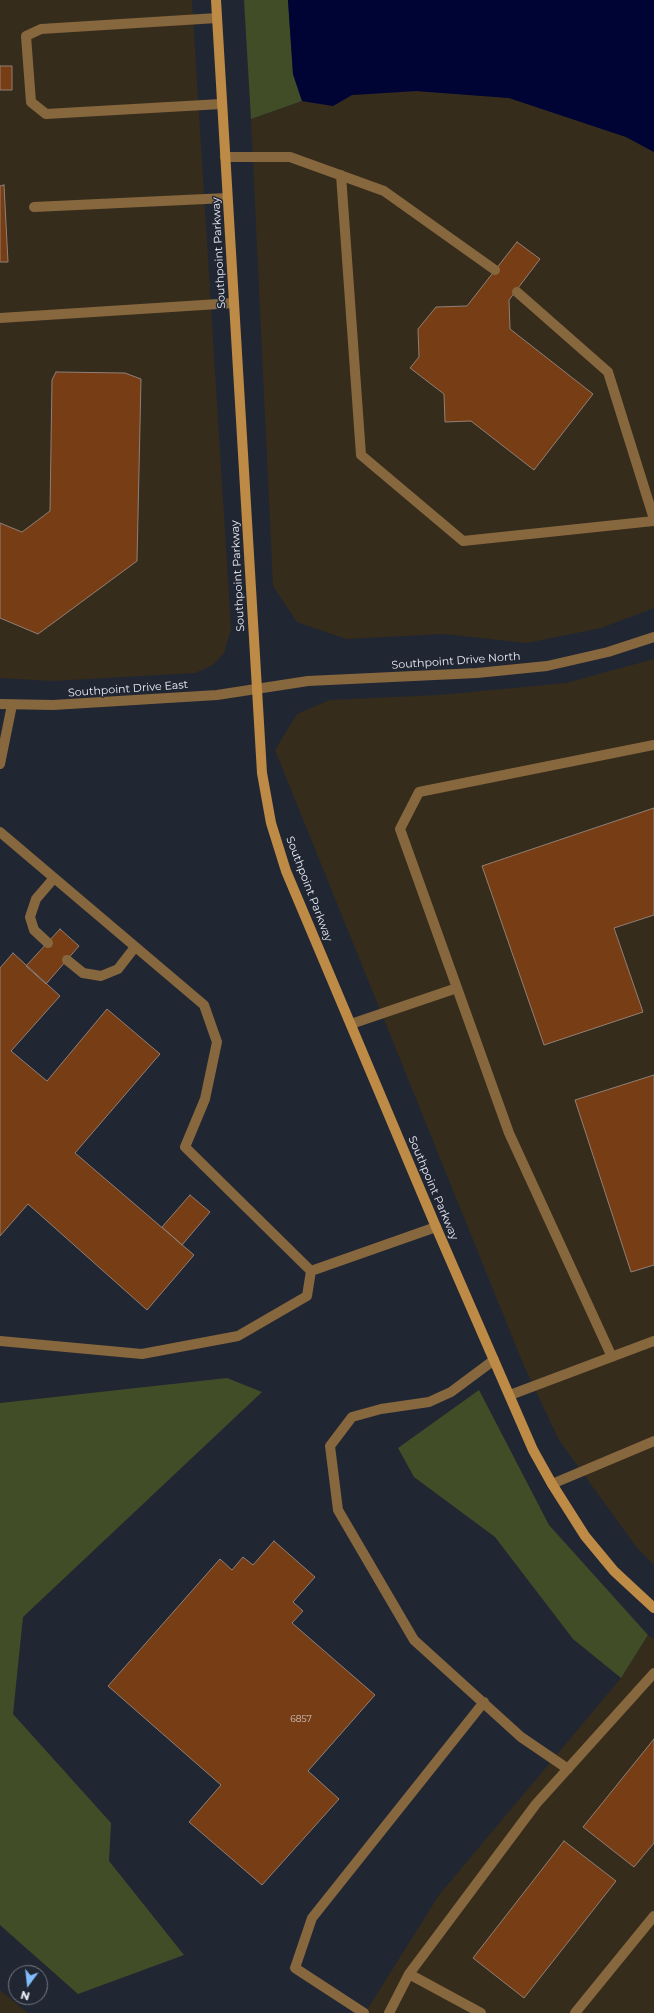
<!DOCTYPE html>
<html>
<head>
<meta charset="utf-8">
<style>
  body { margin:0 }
  #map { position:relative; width:654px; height:2013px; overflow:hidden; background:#212633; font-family:Montserrat,sans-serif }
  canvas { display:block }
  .north { position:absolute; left:8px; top:1965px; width:40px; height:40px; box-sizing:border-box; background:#212633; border:1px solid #737782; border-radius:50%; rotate:195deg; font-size:11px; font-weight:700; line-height:16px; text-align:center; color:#edf0f9 }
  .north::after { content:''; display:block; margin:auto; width:14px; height:18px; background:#83bcfb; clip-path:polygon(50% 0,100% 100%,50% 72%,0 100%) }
</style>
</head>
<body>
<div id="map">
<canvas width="654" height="2013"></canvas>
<div class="north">N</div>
</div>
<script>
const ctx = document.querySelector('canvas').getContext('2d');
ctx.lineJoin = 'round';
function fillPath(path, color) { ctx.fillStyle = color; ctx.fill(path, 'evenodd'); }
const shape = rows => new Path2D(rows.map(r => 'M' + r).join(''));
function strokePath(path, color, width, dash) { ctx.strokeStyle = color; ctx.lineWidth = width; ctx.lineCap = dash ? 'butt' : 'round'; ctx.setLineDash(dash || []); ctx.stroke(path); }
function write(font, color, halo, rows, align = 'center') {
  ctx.font = font + ' Montserrat,sans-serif'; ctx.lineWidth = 3; ctx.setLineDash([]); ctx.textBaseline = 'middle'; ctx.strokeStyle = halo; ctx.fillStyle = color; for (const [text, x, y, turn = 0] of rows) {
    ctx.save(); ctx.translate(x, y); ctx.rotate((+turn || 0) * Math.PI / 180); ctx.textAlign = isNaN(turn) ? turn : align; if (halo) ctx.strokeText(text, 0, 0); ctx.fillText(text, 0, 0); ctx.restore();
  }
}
fillPath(shape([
  [0,0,192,0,231,629,224,653,213,665,195,673,53,681,0,678],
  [417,91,509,98,626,137,654,152,654,608,601,628,527,643,443,634,346,639,297,622,273,586,251,119,302,101,333,106,351,95],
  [654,659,654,1565,637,1548,559,1440,524,1366,275,750,297,714,330,700,439,695,566,683],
  [648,1635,654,1639,654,2013,365,2013,439,1895,621,1678],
  [0,1990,28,2013,0,2013]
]), '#362c1c');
fillPath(shape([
  [244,0,288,0,293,74,302,101,251,119],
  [227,1378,262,1392,23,1617,13,1714,111,1823,109,1861,184,1955,78,1994,0,1925,0,1403],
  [479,1390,549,1525,648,1635,621,1678,573,1639,495,1537,414,1477,398,1448]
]), '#404d27');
fillPath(shape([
  [288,0,654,0,654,152,626,137,509,98,416,91,352,95,333,106,302,101,293,74]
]), '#000434');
const building = shape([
  [0,66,12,66,12,90,0,90,0,66],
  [4,185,8,262,0,262,0,186,4,185],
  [517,242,540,259,509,300,510,329,593,394,534,470,471,421,445,422,444,394,410,368,419,357,418,329,436,307,467,306,517,242],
  [56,372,125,373,141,379,137,561,38,634,0,618,0,523,22,532,50,511,52,380,56,372],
  [654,808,654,915,614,928,643,1012,544,1045,482,866,654,808],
  [60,929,79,946,46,984,26,966,60,929],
  [13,953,60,996,11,1051,47,1081,107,1009,160,1054,75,1153,194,1255,147,1310,28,1204,0,1236,0,968,13,953],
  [654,1075,654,1265,631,1272,575,1100,654,1075],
  [190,1195,210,1212,182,1245,162,1227,190,1195],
  [274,1541,315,1577,293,1602,303,1611,292,1623,375,1695,308,1771,339,1799,262,1885,189,1822,221,1785,108,1686,220,1559,232,1570,243,1557,253,1565,274,1541],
  [654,1739,654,1843,634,1867,583,1827,654,1739],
  [564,1841,616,1881,524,1998,473,1958,564,1841]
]);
fillPath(building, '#773e15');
strokePath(building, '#907f76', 1);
strokePath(shape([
  [217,18,41,29,26,36,31,102,46,114,221,104],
  [225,157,290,157,384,191,495,270],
  [341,175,361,455,463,541,654,521],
  [34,207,227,198],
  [517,292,608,372,654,519],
  [0,318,234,303],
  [0,764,12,705],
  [0,832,204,1005,217,1042,205,1099,185,1147,311,1271,307,1296,238,1336,142,1354,0,1341],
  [48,943,34,930,30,917,36,899,54,878],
  [67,960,83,973,101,976,118,969,135,947],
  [351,1024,457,988],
  [311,1271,436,1227],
  [612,1357,509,1133,400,829,419,792,654,745],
  [494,1360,451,1392,429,1402,381,1409,352,1417,330,1446,338,1510,414,1640,521,1737,568,1769],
  [510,1395,654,1341],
  [552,1484,654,1441],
  [409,1974,481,2013],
  [364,2013,295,1968,312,1918,484,1702],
  [389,2013,409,1974,536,1804,654,1673],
  [575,2013,654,1916]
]), '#87673e', 10);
strokePath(shape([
  [0,704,53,705,217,695,308,681,477,673,547,666,608,652,654,637]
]), '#87673e', 10);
strokePath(shape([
  [216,0,262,773,271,823,286,871,436,1227,533,1450,552,1484,585,1536,614,1571,654,1608]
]), '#be8b46', 10);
write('9px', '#d0c4c0', null, [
  ["6857",301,1719]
]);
write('11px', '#edf0f9', '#212633', [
  ["Southpoint Parkway",219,253,-93],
  ["Southpoint Parkway",238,576,-93],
  ["Southpoint Drive North",456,661,-4],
  ["Southpoint Drive East",128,689,-4],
  ["Southpoint Parkway",309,889,69],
  ["Southpoint Parkway",433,1188,67]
]);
</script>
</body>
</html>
